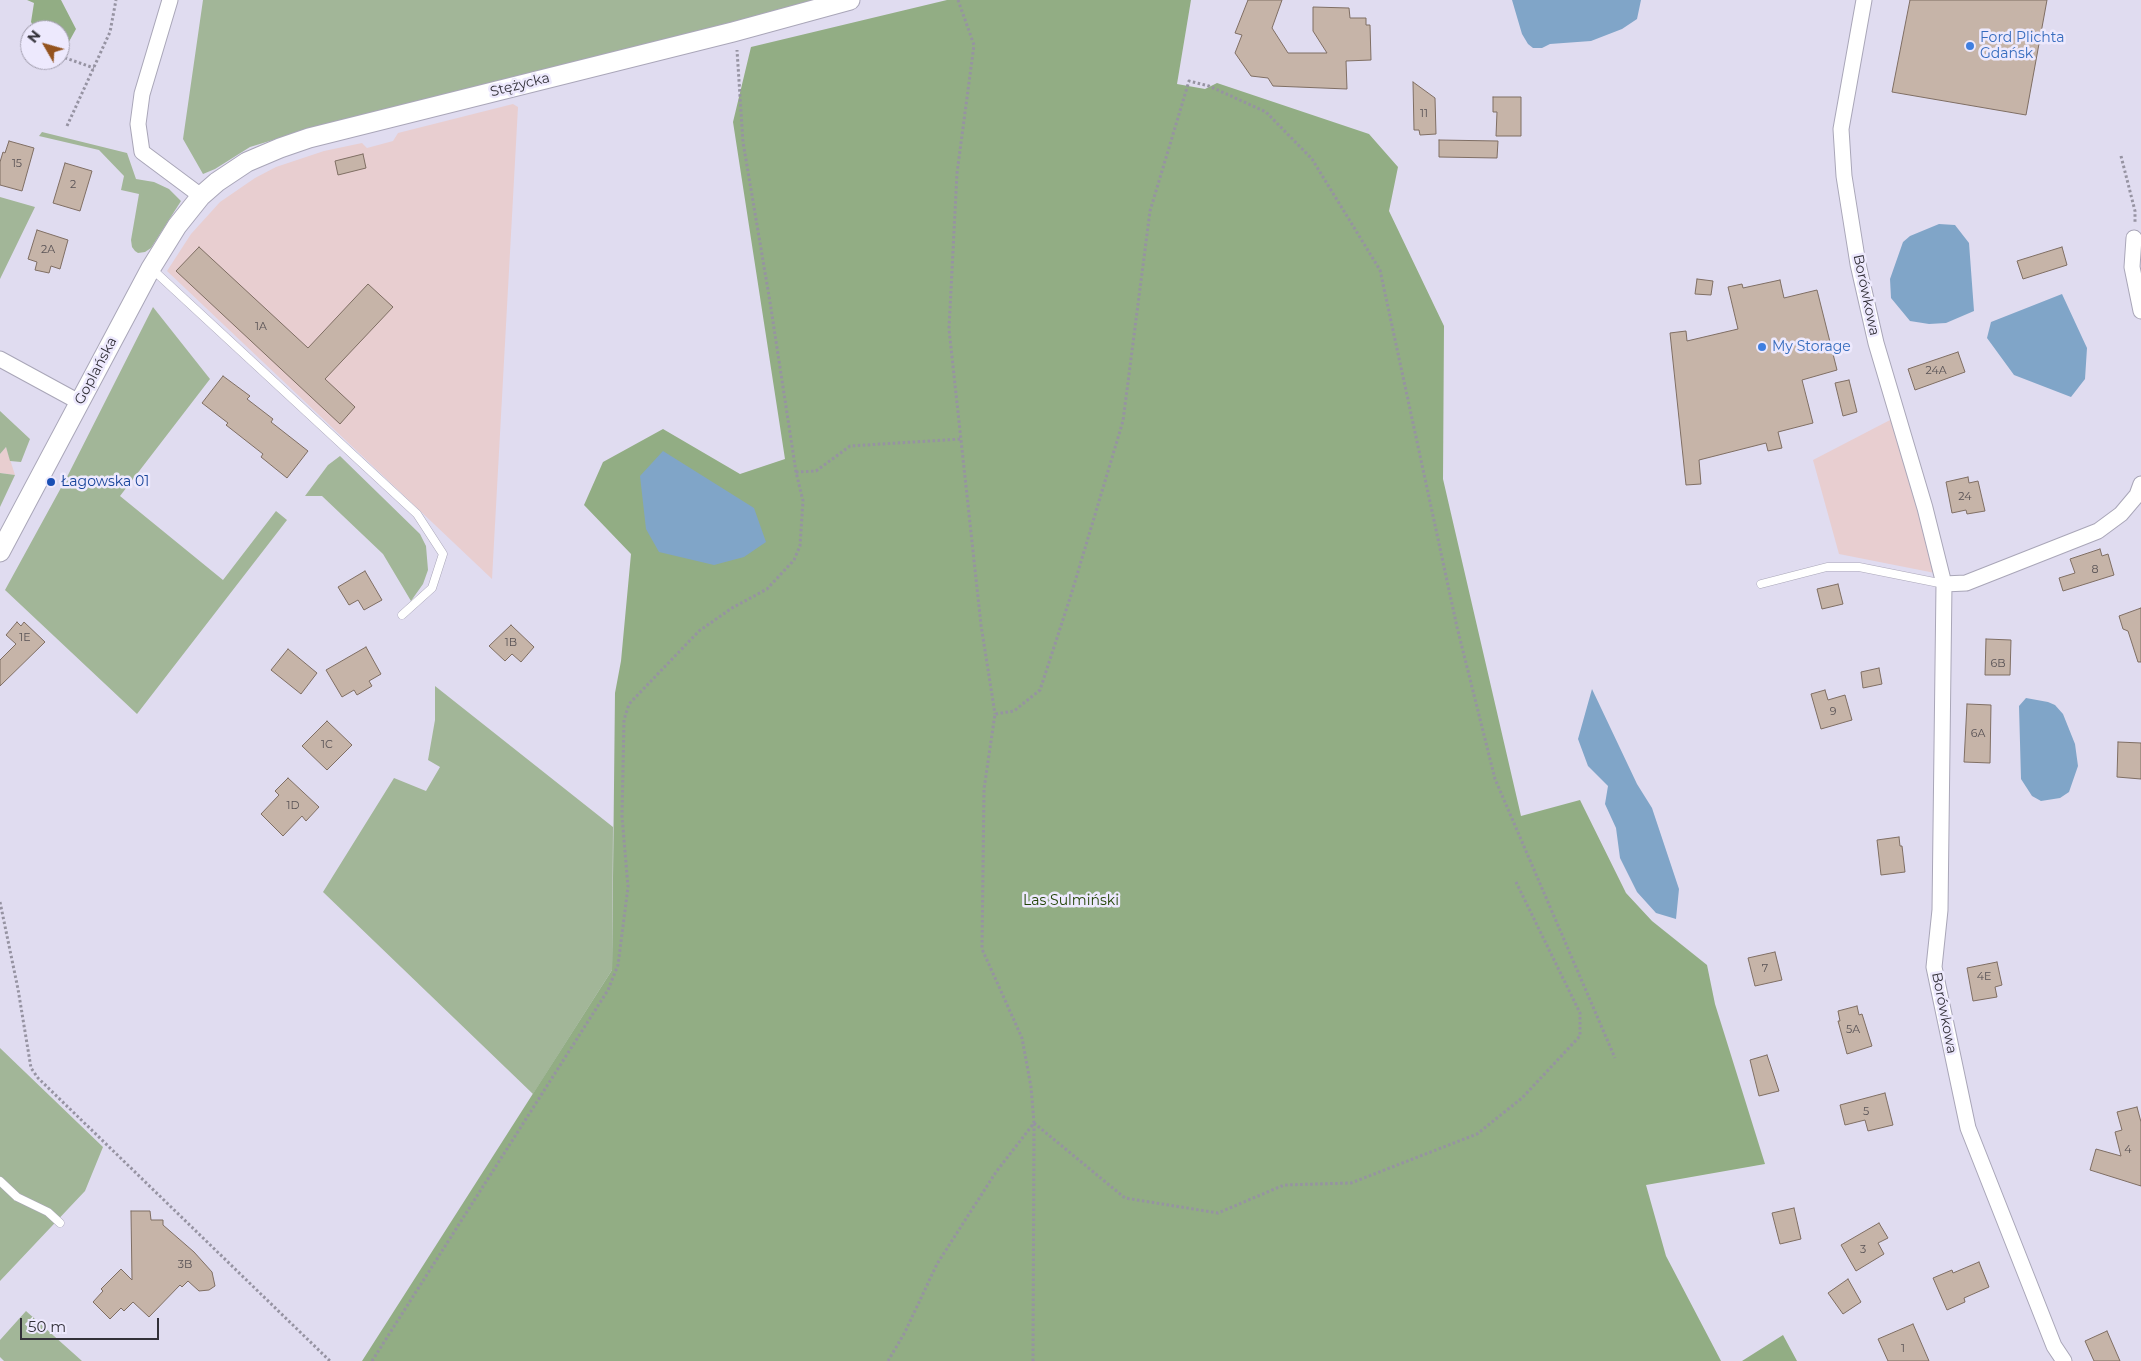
<!DOCTYPE html>
<html>
<head>
<meta charset="utf-8">
<style>
  body { margin:0 }
  #map { position:relative; width:2141px; height:1361px; overflow:hidden; background:#e0dcf0; font-family:Montserrat,sans-serif }
  canvas { display:block }
  .north { position:absolute; left:20px; top:20px; width:50px; height:50px; box-sizing:border-box; background:#ede9fd; border:1px solid #a39faf; border-radius:50%; rotate:308deg; font-size:14px; font-weight:700; line-height:20px; text-align:center; color:#333139 }
  .north::after { content:''; display:block; margin:auto; width:18px; height:22px; background:#94531e; clip-path:polygon(50% 0,100% 100%,50% 72%,0 100%) }
  .scale { position:absolute; left:20px; top:1318px; width:139px; height:22px; box-sizing:border-box; border:2px solid #333139; border-top:0; padding-left:6px; font-size:15px; line-height:18px; white-space:nowrap; color:#333139; -webkit-text-stroke:4px #ede9fd; paint-order:stroke }
</style>
</head>
<body>
<div id="map">
<canvas width="2141" height="1361"></canvas>
<div class="north">N</div>
<div class="scale">50 m</div>
</div>
<script>
const ctx = document.querySelector('canvas').getContext('2d');
ctx.lineJoin = 'round';
function fillPath(path, color) { ctx.fillStyle = color; ctx.fill(path, 'evenodd'); }
const shape = rows => new Path2D(rows.map(r => 'M' + r).join(''));
function strokePath(path, color, width, dash) { ctx.strokeStyle = color; ctx.lineWidth = width; ctx.lineCap = dash ? 'butt' : 'round'; ctx.setLineDash(dash || []); ctx.stroke(path); }
function write(font, color, halo, rows, align = 'center') {
  ctx.font = font + ' Montserrat,sans-serif'; ctx.lineWidth = 5; ctx.setLineDash([]); ctx.textBaseline = 'middle'; ctx.strokeStyle = halo; ctx.fillStyle = color; for (const [text, x, y, turn = 0] of rows) {
    ctx.save(); ctx.translate(x, y); ctx.rotate((+turn || 0) * Math.PI / 180); ctx.textAlign = isNaN(turn) ? turn : align; if (halo) ctx.strokeText(text, 0, 0); ctx.fillText(text, 0, 0); ctx.restore();
  }
}
fillPath(shape([
  [513,104,518,107,492,579,167,271,191,234,220,202,255,178,276,167,324,151,362,143,367,148,393,141,398,133],
  [1892,419,1935,573,1839,554,1813,460],
  [6,447,15,475,0,473,0,454]
]), '#e8ced0');
fillPath(shape([
  [203,0,819,0,309,129,250,147,215,169,203,174,183,139],
  [42,132,127,153,136,179,154,182,169,189,181,201,151,248,145,252,138,253,135,251,132,247,131,240,139,194,121,190,124,176,99,150,39,136],
  [0,197,35,207,0,279],
  [153,307,210,379,120,496,223,580,276,511,287,520,137,714,5,590,68,475],
  [0,411,30,439,21,462,10,461,6,447,0,454],
  [340,456,420,534,426,546,428,570,423,584,411,601,383,554,322,496,305,496,328,465],
  [0,473,15,475,0,507],
  [435,686,613,827,612,970,533,1094,323,892,394,778,426,791,440,767,428,760,435,720],
  [0,1048,103,1147,85,1191,0,1281],
  [26,1311,82,1361,4,1361,0,1357,0,1340]
]), '#a2b698');
fillPath(shape([
  [27,0,61,0,76,29,66,47,60,45,60,30,36,30,31,22,34,3],
  [947,0,1191,0,1177,84,1205,89,1217,83,1369,134,1398,167,1389,211,1444,326,1443,479,1521,816,1580,800,1626,893,1652,921,1707,965,1715,1004,1765,1164,1646,1185,1666,1256,1721,1361,362,1361,612,970,615,693,621,661,631,554,584,505,603,462,663,429,740,474,785,459,733,122,751,47],
  [1783,1335,1797,1361,1742,1361]
]), '#92ad84');
fillPath(shape([
  [1512,0,1641,0,1637,19,1622,29,1591,41,1550,44,1542,48,1533,48,1528,44,1522,34],
  [1939,224,1955,225,1969,243,1974,311,1946,323,1929,324,1910,321,1891,298,1890,279,1903,242,1910,236],
  [2062,294,2087,348,2085,379,2071,397,2014,375,1987,338,1991,322],
  [663,451,754,508,766,542,744,557,714,565,659,552,646,529,640,476],
  [1592,689,1637,784,1652,808,1679,889,1676,919,1656,913,1637,892,1620,858,1616,828,1605,804,1608,786,1588,766,1578,739],
  [2026,698,2048,702,2055,705,2063,714,2075,744,2078,766,2069,792,2060,798,2041,801,2032,796,2021,779,2019,706]
]), '#80a5c8');
const building = shape([
  [1248,0,1282,0,1272,28,1288,53,1327,53,1313,31,1313,7,1349,8,1350,18,1366,18,1366,25,1370,25,1371,60,1346,61,1347,89,1273,86,1268,78,1251,76,1235,53,1242,35,1235,33,1248,0],
  [1910,0,2047,0,2026,115,1892,92,1910,0],
  [1413,82,1435,98,1436,134,1420,135,1419,130,1414,130,1413,82],
  [1493,97,1521,97,1521,136,1496,136,1497,112,1493,112,1493,97],
  [1439,140,1498,141,1497,158,1439,157,1439,140],
  [9,141,34,148,22,191,0,185,0,162,3,152,5,153,9,141],
  [363,154,366,168,338,175,335,161,363,154],
  [65,163,92,171,80,211,53,203,65,163],
  [37,230,68,240,60,269,51,266,49,273,35,270,37,262,28,259,37,230],
  [199,247,308,348,368,284,393,307,325,379,355,407,340,424,176,271,199,247],
  [2062,247,2067,265,2023,279,2017,261,2062,247],
  [1697,279,1713,281,1711,295,1695,294,1697,279],
  [1780,280,1784,298,1817,290,1837,370,1802,380,1813,423,1778,432,1782,448,1768,451,1766,443,1699,460,1701,484,1686,485,1670,333,1686,331,1687,341,1738,329,1728,287,1742,284,1743,288,1780,280],
  [1958,352,1965,372,1915,390,1908,369,1958,352],
  [223,376,250,396,247,399,273,419,271,422,308,451,287,478,261,457,263,454,226,425,228,423,202,403,223,376],
  [1849,380,1857,412,1843,416,1835,383,1849,380],
  [1968,477,1969,483,1978,481,1985,511,1967,514,1966,510,1952,513,1946,482,1968,477],
  [2100,549,2102,556,2108,554,2114,575,2063,591,2059,578,2075,573,2070,559,2100,549],
  [365,571,382,600,364,610,358,600,349,605,338,587,365,571],
  [1838,584,1843,604,1822,609,1817,589,1838,584],
  [2141,608,2141,662,2138,662,2128,631,2123,629,2119,616,2141,608],
  [17,622,21,626,24,622,45,642,0,686,0,660,16,644,6,635,17,622],
  [511,625,534,647,521,662,512,654,505,661,489,646,511,625],
  [1986,639,2011,640,2010,675,1985,675,1986,639],
  [366,647,381,674,369,681,372,686,357,695,354,690,342,697,326,670,366,647],
  [288,649,317,673,301,694,271,670,288,649],
  [1879,668,1882,684,1863,688,1861,672,1879,668],
  [1825,690,1828,700,1845,695,1852,720,1821,729,1811,694,1825,690],
  [1967,704,1991,705,1990,763,1964,762,1967,704],
  [327,721,352,745,327,770,302,746,327,721],
  [2118,742,2141,743,2141,779,2117,777,2118,742],
  [288,778,319,807,306,821,302,816,283,836,261,814,279,795,275,791,288,778],
  [1899,837,1900,846,1902,846,1905,872,1881,875,1877,840,1899,837],
  [1775,952,1782,980,1755,986,1748,958,1775,952],
  [1997,962,2002,985,1995,987,1997,997,1973,1001,1967,968,1997,962],
  [1857,1006,1859,1015,1862,1014,1872,1046,1847,1054,1838,1021,1840,1021,1838,1011,1857,1006],
  [1767,1055,1779,1091,1759,1096,1750,1060,1767,1055],
  [1885,1093,1893,1125,1868,1131,1865,1120,1845,1125,1840,1105,1885,1093],
  [2137,1107,2141,1122,2141,1186,2090,1170,2096,1149,2121,1156,2115,1132,2122,1130,2117,1112,2137,1107],
  [1794,1208,1801,1239,1780,1244,1772,1213,1794,1208],
  [131,1211,150,1211,151,1220,163,1220,163,1225,194,1252,212,1272,215,1286,209,1290,199,1291,188,1281,182,1287,180,1285,149,1317,133,1302,124,1311,121,1308,110,1319,93,1302,103,1291,101,1289,121,1269,132,1280,131,1211],
  [1879,1223,1888,1238,1878,1243,1884,1254,1856,1271,1841,1245,1879,1223],
  [1979,1262,1989,1287,1964,1298,1965,1302,1947,1310,1933,1278,1952,1270,1953,1273,1979,1262],
  [1848,1279,1861,1302,1843,1314,1828,1293,1848,1279],
  [1913,1324,1929,1361,1888,1361,1878,1339,1913,1324],
  [2107,1331,2120,1361,2094,1361,2085,1341,2107,1331]
]);
fillPath(building, '#c6b4a8');
strokePath(building, '#7f6e63', 1);
const service = shape([
  [151,268,417,514,443,554,432,588,402,615],
  [1761,584,1827,567,1859,567,1944,584],
  [0,1181,17,1197,48,1212,60,1223]
]);
const minor = shape([
  [170,0,142,94,138,124,142,152,201,196],
  [1864,0,1841,129,1844,176,1858,264,1876,343,1925,508,1944,584,1940,910,1934,967,1968,1128,2054,1346,2064,1361],
  [2134,238,2132,267,2141,311],
  [0,359,79,402],
  [1944,584,1966,583,2098,531,2121,514,2137,495,2141,484]
]);
const tertiary = shape([
  [0,552,151,268,177,226,201,196,217,182,247,162,280,148,309,138,733,32,850,0]
]);
strokePath(service, '#a9a6b8', 9);
strokePath(minor, '#a9a6b8', 17);
strokePath(tertiary, '#a9a6b8', 21);
strokePath(shape([
  [958,0,974,45,957,173,949,329,981,625,995,714],
  [60,56,94,68],
  [67,126,110,32,116,0],
  [2121,156,2135,211,2135,222],
  [796,472,816,471,850,446,961,439],
  [0,902,18,989,31,1068,38,1078,330,1361],
  [1034,1123,1125,1198,1218,1213,1284,1185,1351,1183,1477,1134,1522,1098,1580,1036,1580,1013,1516,882],
  [372,1361,608,990,618,965,628,887,622,816,624,720,629,704,699,631,732,608,767,589,794,560,800,546,803,501,796,472,770,302,743,142,737,50],
  [888,1361,905,1332,937,1264,996,1172,1034,1123,1031,1087,1022,1038,982,949,984,789,995,714,1014,711,1040,690,1071,595,1123,421,1150,211,1189,81,1209,86,1266,112,1312,159,1380,270,1457,627,1495,779,1615,1058],
  [1033,1361,1034,1124]
]), '#9693a2', 3, [2.5, 2.5]);
strokePath(service, '#fff', 8);
strokePath(minor, '#fff', 15);
strokePath(tertiary, '#fff', 19);
for (const [x, y, r, color] of [
  [1970,46,5,"#3f7fe0"],
  [1762,347,5,"#3f7fe0"],
  [51,482,5,"#1a4fb4"]
]) { const dot = new Path2D(); dot.arc(x, y, r, 0, 2 * Math.PI); ctx.fillStyle = color; ctx.fill(dot); strokePath(dot, '#ede9fd', 2); }
write('11px', '#585255', null, [
  ["11",1424,114],
  ["15",17,164],
  ["2",73,185],
  ["2A",48,250],
  ["1A",261,327],
  ["24A",1936,371],
  ["24",1965,497],
  ["8",2095,570],
  ["1E",25,638],
  ["1B",511,643],
  ["6B",1998,664],
  ["9",1833,712],
  ["6A",1978,734],
  ["1C",327,745],
  ["1D",293,806],
  ["7",1765,969],
  ["4E",1984,977],
  ["5A",1853,1030],
  ["5",1866,1112],
  ["4",2128,1150],
  ["3",1863,1250],
  ["3B",185,1265],
  ["1",1903,1349]
]);
write('14px', '#366cbe', '#ede9fd', [
  ["Ford Plichta",1980,38],
  ["Gdańsk",1980,54],
  ["My Storage",1772,347]
], 'left');
write('14px', '#333139', '#ede9fd', [
  ["Stężycka",520,85,-14],
  ["Borówkowa",1866,295,78],
  ["Goplańska",96,371,-62],
  ["Borówkowa",1944,1013,79]
]);
write('14px', '#164399', '#ede9fd', [
  ["Łagowska 01",61,482]
], 'left');
write('14px', '#224405', '#ede9fd', [
  ["Las Sulmiński",1071,901]
]);
</script>
</body>
</html>
